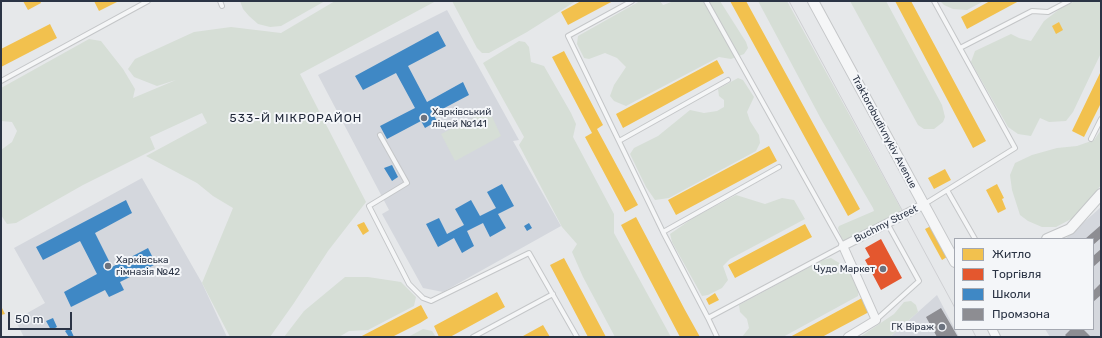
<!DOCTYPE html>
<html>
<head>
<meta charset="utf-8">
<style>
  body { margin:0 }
  #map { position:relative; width:1102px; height:338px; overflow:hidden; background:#e6e8ea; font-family:Rubik,sans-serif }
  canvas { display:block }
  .frame { position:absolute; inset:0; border:2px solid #2b3445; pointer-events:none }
  .legend { position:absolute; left:954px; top:238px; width:140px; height:92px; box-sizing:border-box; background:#f4f6f9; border:1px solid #a4a8b1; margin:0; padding:5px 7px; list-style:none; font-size:12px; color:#2b3445 }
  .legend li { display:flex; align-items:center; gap:8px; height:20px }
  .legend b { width:20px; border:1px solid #a4a8b1 }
  .scale { position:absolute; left:8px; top:312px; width:64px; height:18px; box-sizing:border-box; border:2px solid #2b3445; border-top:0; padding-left:5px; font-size:12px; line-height:14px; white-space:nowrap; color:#2b3445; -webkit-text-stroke:3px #f4f6f9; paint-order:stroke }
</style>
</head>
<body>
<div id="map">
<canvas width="1102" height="338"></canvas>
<div class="frame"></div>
<ul class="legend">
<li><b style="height:11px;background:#f2c14e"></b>Житло</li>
<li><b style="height:11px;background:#e4572e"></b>Торгівля</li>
<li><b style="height:11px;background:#3f88c5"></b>Школи</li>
<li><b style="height:11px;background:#8d8d92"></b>Промзона</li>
</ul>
<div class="scale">50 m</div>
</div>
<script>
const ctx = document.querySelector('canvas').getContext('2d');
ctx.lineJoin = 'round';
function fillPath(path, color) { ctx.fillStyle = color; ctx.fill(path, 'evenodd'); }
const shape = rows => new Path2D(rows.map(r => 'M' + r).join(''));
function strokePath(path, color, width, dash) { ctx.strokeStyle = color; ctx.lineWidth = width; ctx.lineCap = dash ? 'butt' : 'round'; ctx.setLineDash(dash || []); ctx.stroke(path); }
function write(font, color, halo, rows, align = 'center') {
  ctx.font = font + ' Rubik,sans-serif'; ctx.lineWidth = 4; ctx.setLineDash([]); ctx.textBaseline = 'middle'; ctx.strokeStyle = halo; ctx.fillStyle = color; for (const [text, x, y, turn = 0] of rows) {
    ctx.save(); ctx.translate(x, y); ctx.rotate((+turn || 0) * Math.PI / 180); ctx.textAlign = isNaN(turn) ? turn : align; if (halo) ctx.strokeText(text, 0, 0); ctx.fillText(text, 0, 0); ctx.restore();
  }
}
fillPath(shape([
  [447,10,519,140,513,141,561,226,443,292,423,288,382,214,389,210,318,75],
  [142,178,202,283,227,337,24,337,15,320,45,303,14,248],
  [1101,207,1101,337,1050,337,1045,329,1093,329,1093,239,1065,239],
  [937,295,959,337,890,337]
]), '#d4d7dd');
fillPath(shape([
  [240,1,325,1,281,26,270,27,258,24,249,16,243,9],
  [335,1,436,1,300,74,366,202,328,251,294,303,270,337,230,337,202,283,233,208,213,196,197,183,146,156,207,123,202,113,150,137,155,149,83,185,16,223,7,224,1,215,1,150,12,142,17,131,12,122,1,121,1,88,89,39,101,41,123,69,135,89,133,98,176,80,157,86,134,77,128,69,135,59,194,32,231,27,281,33],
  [452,1,576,1,527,32,489,53,482,53,477,48],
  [640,1,660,1,663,5,674,1,720,1,746,42,748,48,744,54,731,59,719,57,626,106,614,101,610,96,614,85,626,67,617,58,605,53,589,59,584,58,577,44,578,36],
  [758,1,787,1,901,209,898,214,847,241,844,241,841,237,838,228,839,226,874,211,873,208,821,119],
  [850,1,886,1,942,105,945,117,943,122,934,129,924,129,918,125],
  [940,1,984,1,967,10,953,9,944,5],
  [1075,1,1101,1,1101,53,1073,112,1066,121,1049,122,1040,118,1031,136,1018,134,1008,127,971,62,975,51,1011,34,1019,38,1031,41,1044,21,1061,8],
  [519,41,525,42,529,47,531,62,544,66,571,113,576,124,573,137,614,214,614,233,671,337,615,337,583,277,572,252,577,244,562,227,519,145,524,137,483,63],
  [738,78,743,80,754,97,747,112,750,121,759,135,760,143,756,151,669,198,655,200,646,187,630,154,634,148,658,136,690,110,704,113,717,111,724,107,724,100,719,96,718,89],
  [489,110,501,136,455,161,441,134],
  [1101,130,1101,185,1075,217,1056,227,1042,227,1028,221,1020,215,1012,190,1010,175,1015,163,1032,155,1057,148,1077,146,1094,140],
  [736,195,765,204,782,198,794,200,805,219,730,259,723,266,728,280,722,288,708,295,702,296,672,242,670,234,693,218],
  [831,258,851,270,859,289,858,296,783,337,742,337,749,328,747,319,740,312,739,305,823,260],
  [345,277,368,277,401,282,416,297,414,306,368,330,349,331,339,337,284,337,304,311],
  [911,301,916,305,918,312,890,337,860,337,894,314,904,302],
  [423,329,432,331,436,337,408,337]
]), '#d6ded6');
fillPath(shape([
  [23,1,40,1,41,3,28,10],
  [94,1,119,1,99,11],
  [581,1,613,1,568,25,561,12],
  [730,1,746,1,860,209,848,216],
  [895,1,911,1,986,141,973,148],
  [990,1,1019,1,967,29,961,17],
  [1059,22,1063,30,1056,34,1052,26],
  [50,24,57,38,1,67,1,49],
  [564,51,603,125,597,129,638,205,625,212,585,137,592,133,552,57],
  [717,60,724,73,623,128,616,114],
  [1101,71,1101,103,1084,137,1072,131],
  [769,146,777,161,676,215,668,200],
  [945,169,951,180,934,189,928,178],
  [997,184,1004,198,1002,199,1006,209,998,213,986,190],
  [636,217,685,310,700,337,680,337,621,225],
  [364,222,369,231,363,235,357,225],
  [805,224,812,237,735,278,728,265],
  [931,226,947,257,942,260,925,229],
  [564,258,606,337,588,337,550,265],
  [497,292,505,307,450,337,439,337,434,326],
  [715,293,719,300,709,305,706,299],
  [862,298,869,312,822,337,790,337],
  [421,305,428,318,420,323,392,337,360,337],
  [1,306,5,314,1,315],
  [543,325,550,337,524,337,523,336]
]), '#f2c14e');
fillPath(shape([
  [881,239,902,278,881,290,865,260,870,257,865,248]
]), '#e4572e');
fillPath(shape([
  [438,31,446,46,408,66,427,102,463,82,469,95,433,114,437,121,425,128,421,121,387,139,380,126,415,108,396,73,363,90,355,76],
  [392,165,398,177,392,181,384,168],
  [502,184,514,206,498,214,506,228,490,237,483,223,467,231,474,246,462,253,454,238,438,247,426,224,439,218,447,234,464,225,455,209,471,200,480,216,496,208,487,192],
  [126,200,132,213,95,233,112,267,148,248,156,264,120,282,124,290,109,297,105,290,71,307,64,292,97,274,80,241,43,260,36,247],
  [529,223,532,228,527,231,524,226],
  [53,318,57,327,51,330,46,321],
  [70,328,74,337,69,337,65,331]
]), '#3f88c5');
fillPath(shape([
  [1101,225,1101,238,1093,245,1093,239,1085,239],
  [1101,249,1101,260,1093,267,1093,256],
  [1101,283,1101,295,1093,302,1093,291],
  [941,308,958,337,937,337,926,317],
  [1071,329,1083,329,1091,337,1067,337,1065,335]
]), '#8d8d92');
const service = shape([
  [220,1,222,6],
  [632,1,568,36,663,232,708,318],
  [706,1,843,246,708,318,717,337],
  [960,48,1032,11,1048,12,1069,1],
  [1,81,148,1],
  [380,135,407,183,369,206,409,284,423,298,431,301,529,253,577,337],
  [1091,139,1101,119],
  [619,141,728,80],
  [947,190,975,239],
  [923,205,1015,148,934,1],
  [663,232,779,167],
  [876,320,919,281,887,223],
  [473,337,553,294]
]);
const minor = shape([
  [992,329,996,337],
  [848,337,876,320,843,246,923,205]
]);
const tertiary = shape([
  [813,1,955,262],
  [1047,239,1070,229,1101,194]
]);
strokePath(service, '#c4c6c8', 6);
strokePath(minor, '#c4c6c8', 10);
strokePath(tertiary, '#c4c6c8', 12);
strokePath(service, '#f5f6f7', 4);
strokePath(minor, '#f5f6f7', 8);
strokePath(tertiary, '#f5f6f7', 10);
strokePath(shape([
  [789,1,955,308],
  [972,329,976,337]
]), '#cecfd2', 1);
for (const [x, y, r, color] of [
  [424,118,4,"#6c737f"],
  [108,266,4,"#6c737f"],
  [883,269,4,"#6c737f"],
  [942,327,4,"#6c737f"]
]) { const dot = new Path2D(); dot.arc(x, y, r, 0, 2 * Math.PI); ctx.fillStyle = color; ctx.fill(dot); strokePath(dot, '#f4f6f9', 1.5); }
write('10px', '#2b3445', '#f4f6f9', [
  ["Харківський",432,112],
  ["ліцей №141",432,124],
  ["Харківська",116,260],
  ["гімназія №42",116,272],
  ["Чудо Маркет",875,269,"right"],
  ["ГК Віраж",934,327,"right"]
], 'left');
write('10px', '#2b3445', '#f4f6f9', [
  ["Traktorobudivnykiv Avenue",884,132,62],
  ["Buchmy Street",886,224,-27]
]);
ctx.letterSpacing = '1px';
write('12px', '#1d2536', '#f4f6f9', [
  ["533-Й МІКРОРАЙОН",296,119]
]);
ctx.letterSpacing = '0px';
</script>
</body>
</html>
